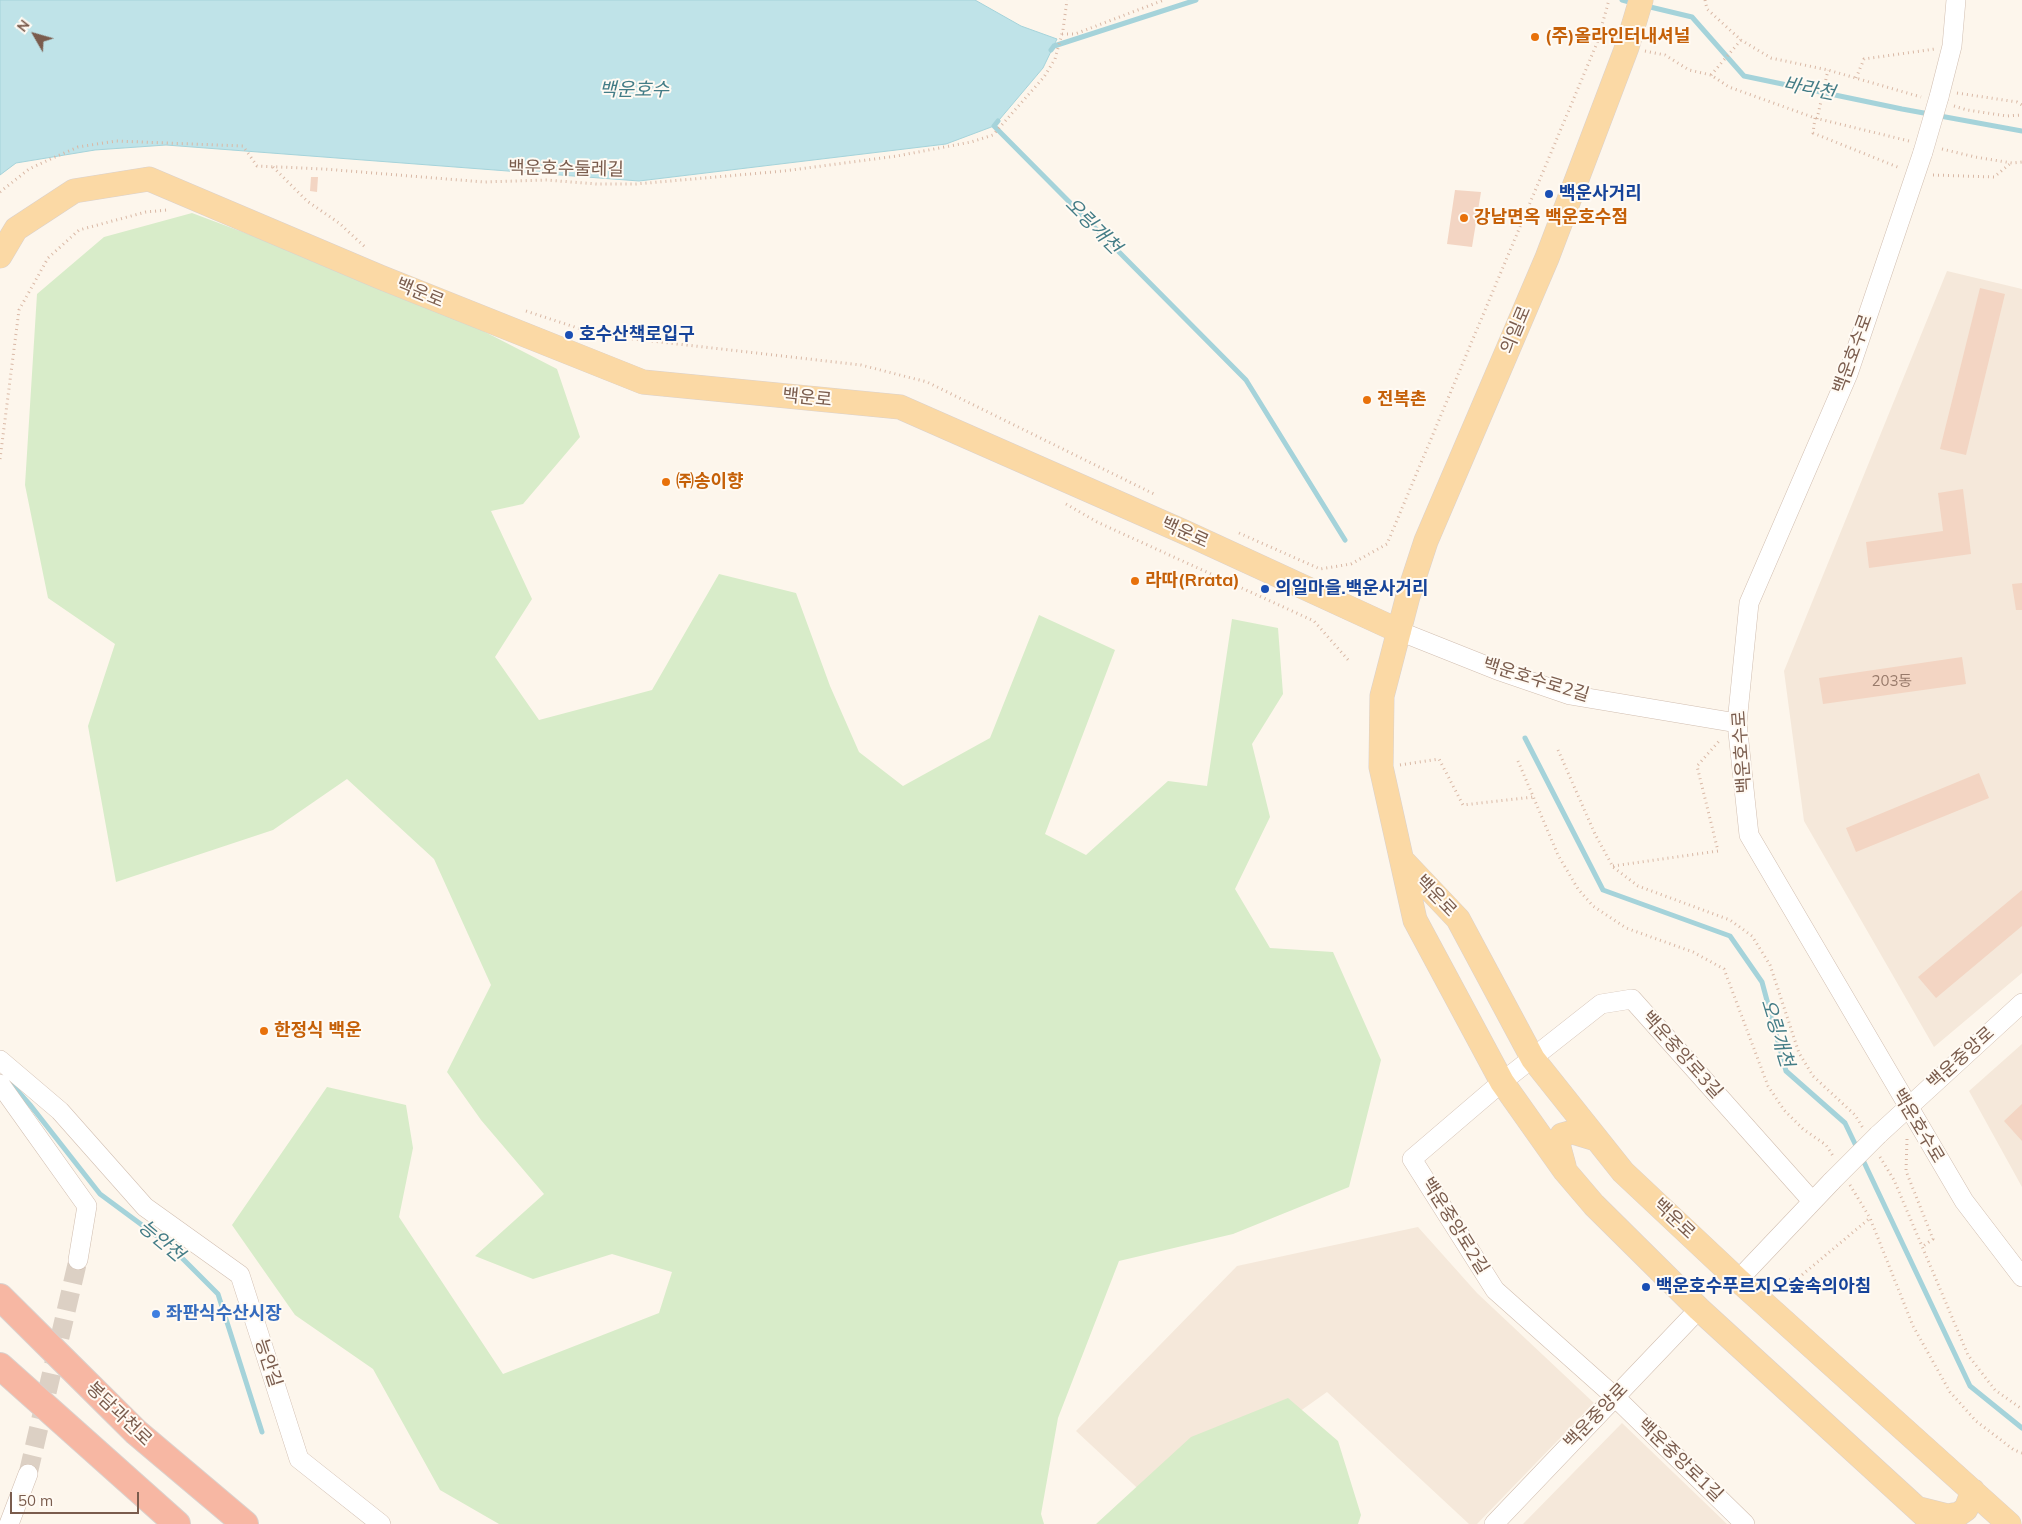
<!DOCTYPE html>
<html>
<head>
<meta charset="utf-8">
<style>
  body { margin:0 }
  #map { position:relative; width:2022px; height:1524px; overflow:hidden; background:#fdf6ec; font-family:Mulish,sans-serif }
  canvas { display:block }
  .north { position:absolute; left:10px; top:10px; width:50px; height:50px; -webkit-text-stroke:4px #fffaf3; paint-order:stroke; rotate:308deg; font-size:14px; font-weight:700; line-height:20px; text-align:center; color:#7a5c4d }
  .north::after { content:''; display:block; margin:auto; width:18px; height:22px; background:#7a5c4d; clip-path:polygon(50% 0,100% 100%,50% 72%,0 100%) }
  .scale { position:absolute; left:10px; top:1492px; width:129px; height:22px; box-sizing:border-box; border:2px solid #7a5c4d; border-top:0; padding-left:6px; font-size:15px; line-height:18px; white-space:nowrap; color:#7a5c4d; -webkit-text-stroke:4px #fffaf3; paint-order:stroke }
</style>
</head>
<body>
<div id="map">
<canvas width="2022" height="1524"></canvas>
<div class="north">N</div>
<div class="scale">50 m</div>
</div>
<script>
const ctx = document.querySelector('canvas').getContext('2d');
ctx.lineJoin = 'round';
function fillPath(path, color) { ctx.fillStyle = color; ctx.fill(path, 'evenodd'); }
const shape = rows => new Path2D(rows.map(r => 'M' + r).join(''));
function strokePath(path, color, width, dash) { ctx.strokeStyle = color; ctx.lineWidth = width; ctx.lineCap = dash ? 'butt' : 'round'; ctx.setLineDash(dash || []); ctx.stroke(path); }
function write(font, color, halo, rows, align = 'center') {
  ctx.font = font + ' Mulish,"Noto Sans KR",sans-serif'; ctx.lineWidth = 4; ctx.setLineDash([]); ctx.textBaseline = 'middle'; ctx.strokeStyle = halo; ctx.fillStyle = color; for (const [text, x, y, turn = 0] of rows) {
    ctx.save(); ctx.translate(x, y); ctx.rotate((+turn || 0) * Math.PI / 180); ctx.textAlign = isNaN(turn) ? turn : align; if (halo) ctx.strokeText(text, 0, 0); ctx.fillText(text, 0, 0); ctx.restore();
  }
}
fillPath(shape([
  [1947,271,2022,289,2022,973,1934,1047,1804,821,1784,671],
  [2022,1044,2022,1187,1969,1091],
  [1418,1227,1477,1293,1594,1403,1477,1524,1469,1524,1327,1392,1161,1510,1076,1431,1237,1266],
  [1622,1423,1727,1524,1523,1524]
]), '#f5e8da');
fillPath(shape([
  [192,213,421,299,557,369,580,437,523,504,491,511,532,599,495,657,539,720,652,690,719,574,796,593,830,686,859,752,903,786,990,738,1039,615,1115,650,1045,834,1086,855,1168,781,1207,786,1232,619,1278,628,1283,694,1252,744,1270,817,1235,889,1270,948,1333,952,1381,1060,1349,1187,1233,1234,1119,1261,1058,1418,1041,1514,1044,1524,499,1524,440,1490,373,1369,295,1315,232,1225,327,1087,406,1105,413,1148,399,1217,503,1374,659,1313,672,1272,612,1254,533,1279,475,1256,544,1194,481,1120,447,1072,491,985,434,859,347,779,273,830,116,882,88,726,115,644,48,598,25,485,37,294,104,237],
  [1288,1398,1338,1441,1361,1515,1358,1524,1096,1524,1191,1437]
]), '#d8ecc9');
const water = shape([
  [0,0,975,0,1021,26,1057,39,1043,68,994,126,946,144,639,181,166,145,95,150,16,163,0,175,0,0]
]);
fillPath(water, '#bfe3e8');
strokePath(water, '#a5d3da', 1);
strokePath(shape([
  [1622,0,1633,3],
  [1646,6,1692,17,1744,76,1902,109,2022,131],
  [1051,50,1054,46,1196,0],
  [998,121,994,126,1246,380,1345,540],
  [1525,738,1603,890,1730,936,1762,982,1786,1071,1845,1123,1858,1150],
  [8,1080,31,1106,100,1194,169,1245,218,1294,262,1432],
  [1862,1158,1970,1386,2022,1428]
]), '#a5d3da', 5);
fillPath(shape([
  [311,177,318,177,317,192,310,191],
  [1455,190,1481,192,1472,247,1447,244],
  [1980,288,2005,294,1966,455,1940,449],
  [1963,489,1971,554,1869,568,1866,542,1943,531,1938,493],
  [2022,583,2022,610,2016,610,2012,584],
  [1962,657,1966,684,1823,704,1819,678],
  [1979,773,1989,798,1856,852,1846,828],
  [2022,890,2022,926,1936,998,1918,977],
  [2022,1104,2022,1141,2004,1121]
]), '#f3d5c3');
strokePath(shape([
  [28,1474,78,1260]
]), '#dcd0c4', 19, [19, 9]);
const minor = shape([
  [1939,97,1952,46,1956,0],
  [1923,152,1848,374,1749,603,1737,723,1749,835,1964,1201,2022,1277],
  [1399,631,1497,670,1570,695,1737,723],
  [0,1060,60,1111,145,1207,240,1275,299,1459,381,1524],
  [0,1084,87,1206,78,1260],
  [1878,1135,2022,1003],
  [1738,1280,1832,1181],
  [9,1524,28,1474],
  [1494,1524,1699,1309],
  [1745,1524,1614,1396,1495,1290,1412,1159,1502,1082,1601,1004,1632,999,1812,1201]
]);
const major = shape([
  [1641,0,1627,47,1547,258,1426,541,1408,596,1382,696,1381,767,1415,920,1502,1082,1565,1171,1594,1205,1699,1309,1934,1524],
  [0,256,16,229,74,191,149,179,380,277,643,382,900,407,1184,532,1399,631],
  [1403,861,1458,919,1533,1059,1623,1172,1738,1280,2009,1524],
  [1564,1166,1558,1144,1562,1135,1573,1132,1596,1139],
  [1919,1509,1947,1516,1959,1514,1966,1509,1973,1491]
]);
const highway = shape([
  [0,1297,136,1432,245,1524],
  [0,1366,177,1524]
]);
strokePath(minor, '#d1beb0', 20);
strokePath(major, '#dad1cd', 25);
strokePath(highway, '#dad1cd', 28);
strokePath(shape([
  [1705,0,1707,9,1741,40,1771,58,1828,70,1921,97],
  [1062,34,1075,34,1164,0],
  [1645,51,1665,55,1689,70,1711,75,1729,87,1815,118,1909,141],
  [1711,75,1741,40],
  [1856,78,1864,59,1935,49],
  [1957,93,2017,102,2022,105],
  [1954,106,1967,110,2007,116,2022,115],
  [1815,118,1813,133,1900,168],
  [1817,119,1828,70],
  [1942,149,1975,157,2012,163,2022,162],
  [273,167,307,201,339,223,365,247],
  [1933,175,1994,177,2011,163],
  [0,192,29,169,55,157,78,147,116,141,243,146,257,166,324,169,484,182,546,180,597,184,636,184,784,171,897,156,971,142,993,135,1044,77,1055,59,1063,30,1067,0],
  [526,311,599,335,861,365,927,382,1156,495],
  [0,459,19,310,48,258,79,230,146,212,167,210],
  [1066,504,1097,522,1314,621,1349,661],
  [1239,533,1320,569,1351,564,1387,544,1597,43,1609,0],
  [1558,750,1595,834,1613,867,1638,886,1730,920,1752,936,1770,965,1799,1053,1813,1076,1855,1115,1863,1128],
  [1518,761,1558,855,1578,889,1593,906,1626,928,1693,952,1724,969,1768,1086,1784,1110,1803,1129,1826,1145,1833,1156],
  [1400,765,1439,759,1463,805,1533,797],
  [1613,866,1718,851,1697,766,1720,740],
  [1907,1139,1906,1171,1933,1239,1922,1247],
  [1880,1157,1894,1180,1968,1355,1995,1390,2022,1409],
  [1850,1185,1870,1218,1913,1326,1950,1392,1976,1421,2014,1450,2022,1453],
  [1769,1280,1796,1280,1870,1218]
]), '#d9b8a5', 3, [1, 4]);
strokePath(minor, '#fff', 19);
strokePath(major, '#fbd9a5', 24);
strokePath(highway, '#f7b7a3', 26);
const minorBridge = shape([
  [1923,152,1939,97],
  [1832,1181,1878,1135]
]);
strokePath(minorBridge, '#d1beb0', 20, []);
strokePath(minorBridge, '#fff', 19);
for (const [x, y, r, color] of [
  [1535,37,5,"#e8710a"],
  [1549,194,5,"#1a4fb4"],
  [1464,218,5,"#e8710a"],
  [569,335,5,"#1a4fb4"],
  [1367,400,5,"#e8710a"],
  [666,482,5,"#e8710a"],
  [1135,581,5,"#e8710a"],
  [1265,589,5,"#1a4fb4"],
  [264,1031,5,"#e8710a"],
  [1646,1287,5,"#1a4fb4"],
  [156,1314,5,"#3f7fe0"]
]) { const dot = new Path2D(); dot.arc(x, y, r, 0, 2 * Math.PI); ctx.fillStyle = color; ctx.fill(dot); strokePath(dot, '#fffaf3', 2); }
write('15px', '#987a6a', null, [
  ["203동",1892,681]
]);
write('bold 18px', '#c56008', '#fffaf3', [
  ["(주)올라인터내셔널",1545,37],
  ["강남면옥 백운호수점",1474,218],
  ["전복촌",1377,400],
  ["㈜송이향",676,482],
  ["라따(Rrata)",1145,581],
  ["한정식 백운",274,1031]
], 'left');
write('18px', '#7a5c4d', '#fffaf3', [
  ["백운호수둘레길",566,169,1],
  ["백운로",420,293,22],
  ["의일로",1516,330,-67],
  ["백운호수로",1853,354,-70],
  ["백운로",807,398,6],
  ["백운로",1185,533,24],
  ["백운호수로2길",1536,680,17],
  ["백운호수로",1742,752,-94],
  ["백운로",1436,896,46],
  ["백운중앙로3길",1682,1055,48],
  ["백운중앙로",1961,1058,-42],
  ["백운호수로",1918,1126,59],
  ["백운로",1674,1219,43],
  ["백운중앙로2길",1455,1226,58],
  ["능안길",268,1363,72],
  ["봉담과천로",119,1414,44],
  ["백운중앙로",1596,1416,-46],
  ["백운중앙로1길",1680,1460,44]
]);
write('bold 18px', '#164399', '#fffaf3', [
  ["백운사거리",1559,194],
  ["호수산책로입구",579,335],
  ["의일마을.백운사거리",1275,589],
  ["백운호수푸르지오숲속의아침",1656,1287]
], 'left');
write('bold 18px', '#366cbe', '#fffaf3', [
  ["좌판식수산시장",166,1314]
], 'left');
write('italic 19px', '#437c86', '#fffaf3', [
  ["바라천",1809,89,11],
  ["백운호수",634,90],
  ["오링개천",1093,226,45],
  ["오링개천",1777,1033,73],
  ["능안천",161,1241,40]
]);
</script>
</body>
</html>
